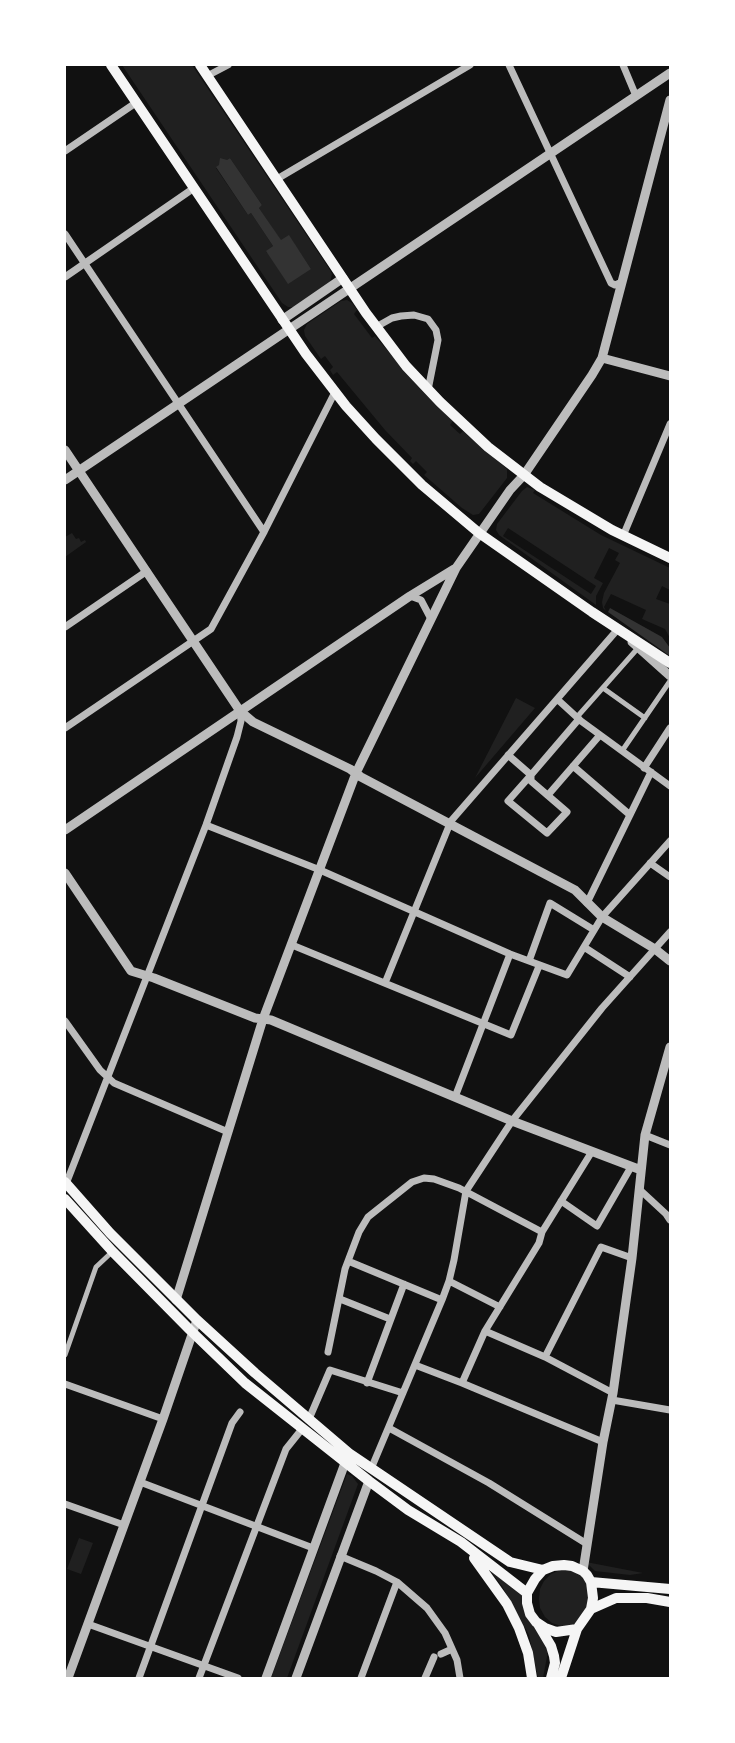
<!DOCTYPE html>
<html>
<head>
<meta charset="utf-8">
<style>
  body { margin:0 }
  #map { position:relative; width:735px; height:1743px; overflow:hidden; background:#111; font-family:"Archivo Narrow",sans-serif }
  canvas { display:block }
  .frame { position:absolute; inset:0; border:66px solid #fff; pointer-events:none }
</style>
</head>
<body>
<div id="map">
<canvas width="735" height="1743"></canvas>
<div class="frame"></div>
</div>
<script>
const ctx = document.querySelector('canvas').getContext('2d');
ctx.lineJoin = 'round';
function fillPath(path, color) { ctx.fillStyle = color; ctx.fill(path, 'evenodd'); }
const shape = rows => new Path2D(rows.map(r => 'M' + r).join(''));
function strokePath(path, color, width, dash) { ctx.strokeStyle = color; ctx.lineWidth = width; ctx.lineCap = dash ? 'butt' : 'round'; ctx.setLineDash(dash || []); ctx.stroke(path); }
fillPath(shape([
  [122,65,192,65,330,270,332,274,330,283,294,307,288,307,282,303],
  [230,158,262,205,259,208,281,241,289,236,311,269,266,252,273,246,251,213,248,215,216,168],
  [347,300,352,303,357,310,354,314,372,338,375,336,400,365,453,421,450,425,460,434,463,431,507,469,507,478,479,514,473,515,462,508,424,475,427,472,416,461,413,464,410,461,412,458,385,430,337,372,333,375,330,370,333,367,325,356,321,359,305,336,304,330,307,324,341,301],
  [527,487,535,490,533,493,601,535,670,568,670,590,662,586,656,599,670,604,670,638,665,629,642,619,646,610,611,594,604,607,606,611,603,608,602,602,604,593,620,563,615,560,619,553,609,548,594,578,603,583,596,596,596,605,499,535,496,530,497,524,522,491],
  [508,528,596,586,591,594,503,536],
  [72,533,76,539,79,538,81,542,85,540,86,542,65,557,65,537],
  [516,698,535,708,475,778],
  [347,1474,352,1476,358,1484,287,1678,271,1678],
  [79,1538,93,1543,81,1574,67,1569],
  [479,1556,529,1589,529,1613,551,1635,543,1678,538,1678,529,1635,502,1586],
  [586,1562,643,1573,630,1575,595,1571],
  [570,1569,579,1572,596,1593,580,1624,561,1626,552,1623,545,1617,540,1608,539,1599,540,1589,544,1581,551,1574,560,1570]
]), '#202020');
fillPath(shape([
  [220,158,227,160,230,158,262,205,259,208,281,240,289,235,311,269,288,284,266,251,273,246,251,213,248,215,216,167,219,165],
  [610,608,662,637,670,648,670,656,608,612]
]), '#333');
strokePath(shape([
  [603,688,645,718],
  [577,717,638,648],
  [622,751,670,681],
  [65,1355,96,1267,112,1252]
]), '#bcbcbc', 5);
strokePath(shape([
  [509,65,611,283,615,285,622,282],
  [623,65,636,96],
  [207,76,228,65],
  [65,151,137,102],
  [277,179,470,65],
  [65,234,264,532],
  [65,277,194,188],
  [376,327,392,318,401,316,414,315,428,319,436,330,438,340,428,390],
  [623,536,670,424],
  [410,596,421,600,431,619],
  [65,627,147,571],
  [557,699,581,721,670,786],
  [65,728,211,629,264,532,335,392],
  [508,755,531,775,531,781,567,812,547,833,508,801,531,775,579,719],
  [573,766,630,815],
  [644,768,670,728],
  [548,795,600,735],
  [206,825,320,870,510,954,567,975,602,917,670,841],
  [650,863,670,877],
  [587,903,651,772],
  [292,945,511,1035,539,966],
  [584,947,630,977],
  [529,961,550,903,594,930],
  [385,983,451,821,618,629],
  [65,1021,100,1070,114,1083,228,1132],
  [455,1097,510,954],
  [645,1135,670,1145],
  [66,1184,206,825,237,737,241,721,240,711],
  [639,1189,666,1214,670,1220],
  [561,1201,597,1226,631,1167],
  [348,1261,442,1300],
  [449,1281,500,1307],
  [340,1299,390,1319],
  [485,1331,545,1357,613,1393],
  [328,1352,345,1269,359,1232,368,1217,412,1182,424,1178,434,1179,459,1188,542,1232],
  [545,1357,601,1247,632,1258],
  [415,1365,462,1383,603,1442],
  [367,1383,404,1284],
  [462,1383,485,1331,539,1243,542,1232,591,1153],
  [65,1384,163,1419],
  [612,1400,670,1410],
  [309,1419,330,1370,403,1393],
  [389,1428,489,1483,587,1544],
  [371,1469,442,1300,449,1281,454,1260,466,1191,512,1121,602,1008,670,932],
  [140,1482,313,1548],
  [65,1504,124,1525],
  [340,1556,376,1571,397,1582,427,1608,445,1633,457,1660,460,1678],
  [88,1624,238,1678],
  [441,1654,452,1649],
  [139,1678,232,1423,240,1412],
  [199,1678,286,1449,302,1429],
  [361,1678,397,1582],
  [425,1678,434,1657]
]), '#bcbcbc', 7);
strokePath(shape([
  [282,320,343,278],
  [602,358,670,376],
  [65,450,240,711,253,722,350,769,361,777,575,890,602,917,655,949,670,961],
  [65,480,670,73],
  [632,642,670,676],
  [65,830,410,596,454,569],
  [65,873,131,971,154,978,255,1018,271,1020,512,1121,641,1170],
  [176,1300,263,1019,356,773,456,568,510,490,524,475,592,375,602,358,670,100],
  [583,1571,603,1442,613,1393,632,1258,645,1135,670,1047],
  [68,1678,163,1419,197,1320],
  [266,1678,345,1463],
  [296,1678,369,1481]
]), '#bcbcbc', 9);
strokePath(shape([
  [111,65,306,354,346,406,376,439,422,485,479,533,592,612,670,663],
  [200,65,366,313,406,366,440,402,488,447,540,487,612,530,670,558],
  [65,1182,110,1233,197,1320,255,1373,350,1454,510,1562,543,1570],
  [65,1199,112,1251,190,1330,245,1383,369,1481,408,1510,461,1542,527,1593],
  [474,1558,507,1604,519,1628,528,1653,532,1678],
  [564,1565,572,1566,583,1571,587,1575,591,1582,593,1598,591,1609,577,1629,556,1632,545,1628,536,1622,530,1614,527,1603,527,1593,535,1579,543,1570,553,1566,564,1565],
  [591,1582,670,1589],
  [591,1609,616,1598,647,1598,670,1602],
  [538,1624,551,1646,554,1656,555,1663,551,1678],
  [561,1678,577,1629]
]), '#f5f5f5', 10);
</script>
</body>
</html>
